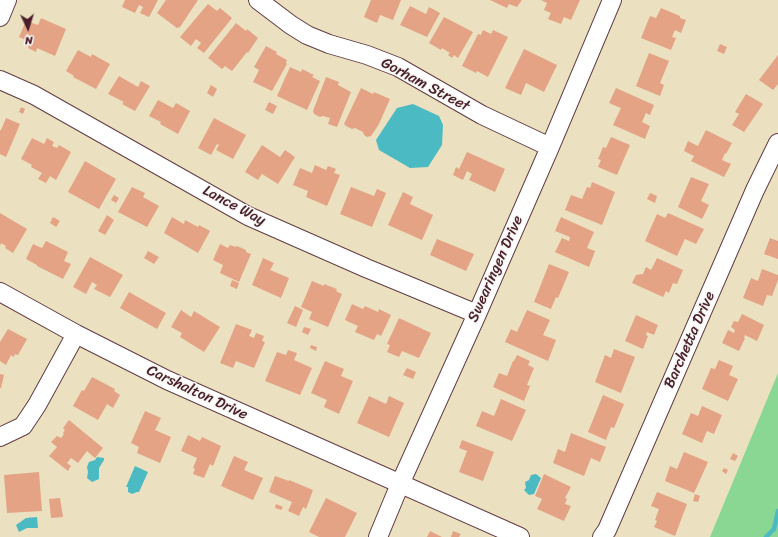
<!DOCTYPE html>
<html>
<head>
<meta charset="utf-8">
<style>
  body { margin:0 }
  #map { position:relative; width:778px; height:537px; overflow:hidden; background:#ebe1c1; font-family:Sriracha,sans-serif }
  canvas { display:block }
  .north { position:absolute; left:8px; top:8px; width:40px; height:40px; -webkit-text-stroke:3px #f6f6f2; paint-order:stroke; rotate:176deg; font-size:11px; font-weight:700; line-height:16px; text-align:center; color:#4a1f2b }
  .north::after { content:''; display:block; margin:auto; width:14px; height:18px; background:#4a1f2b; clip-path:polygon(50% 0,100% 100%,50% 72%,0 100%) }
</style>
</head>
<body>
<div id="map">
<canvas width="778" height="537"></canvas>
<div class="north">N</div>
</div>
<script>
const ctx = document.querySelector('canvas').getContext('2d');
ctx.lineJoin = 'round';
function fillPath(path, color) { ctx.fillStyle = color; ctx.fill(path, 'evenodd'); }
const shape = rows => new Path2D(rows.map(r => 'M' + r).join(''));
function strokePath(path, color, width, dash) { ctx.strokeStyle = color; ctx.lineWidth = width; ctx.lineCap = dash ? 'butt' : 'round'; ctx.setLineDash(dash || []); ctx.stroke(path); }
function write(font, color, halo, rows, align = 'center') {
  ctx.font = font + ' Sriracha,sans-serif'; ctx.lineWidth = 3; ctx.setLineDash([]); ctx.textBaseline = 'middle'; ctx.strokeStyle = halo; ctx.fillStyle = color; for (const [text, x, y, turn = 0] of rows) {
    ctx.save(); ctx.translate(x, y); ctx.rotate((+turn || 0) * Math.PI / 180); ctx.textAlign = isNaN(turn) ? turn : align; if (halo) ctx.strokeText(text, 0, 0); ctx.fillText(text, 0, 0); ctx.restore();
  }
}
fillPath(shape([
  [778,373,778,537,710,537]
]), '#8ad693');
fillPath(shape([
  [413,104,439,116,443,125,442,145,428,167,410,168,379,150,376,140,397,108],
  [97,457,104,458,104,460,99,468,99,479,92,482,87,478,88,472,87,467,89,462,95,460],
  [135,466,148,472,139,492,137,492,132,494,128,492,128,487,126,487],
  [536,474,541,478,534,494,529,495,524,490,526,488,525,482,529,480,531,475],
  [37,517,38,528,27,528,19,532,16,525,26,518]
]), '#4bbac3');
strokePath(shape([
  [766,537,774,529,778,511]
]), '#4bbac3', 4.5);
fillPath(shape([
  [125,0,158,0,149,17,140,13,143,7,139,5,135,13,122,7],
  [166,0,198,0,180,27,177,28,157,13],
  [371,0,401,0,393,20,380,15,377,23,364,17],
  [490,0,522,0,517,7,509,4,507,8],
  [541,0,580,0,571,20,564,17,561,24,548,19,551,13,544,10,547,3],
  [208,4,217,11,220,8,232,18,204,53,197,48,201,43,196,39,191,46,180,37],
  [410,6,426,14,429,7,440,13,427,37,400,25],
  [661,8,680,16,680,18,686,20,681,33,675,30,672,37,676,38,671,50,641,38,650,16,656,18],
  [444,17,473,32,458,58,454,55,452,58,448,55,450,53,442,48,441,50,429,43],
  [41,18,66,29,55,56,37,48,36,52,28,48,30,42,19,37,26,21,38,25],
  [236,23,246,31,247,29,258,38,248,53,247,52,232,71,225,66,222,69,208,58],
  [483,30,491,34,493,30,508,37,488,77,477,71,476,73,462,66,478,34,481,35],
  [720,44,727,47,724,54,717,51],
  [266,46,277,52,276,54,287,60,286,63,287,64,272,91,253,82,259,70,254,67],
  [524,49,557,65,544,92,526,83,521,95,505,88],
  [78,50,91,57,92,54,110,64,96,89,73,77,74,76,66,71],
  [649,53,669,61,660,83,664,85,660,96,636,86],
  [778,55,778,84,773,90,759,80],
  [290,67,301,72,302,69,314,75,312,77,320,81,307,110,277,96],
  [119,76,138,87,141,81,150,86,135,111,122,104,124,102,108,94],
  [326,77,339,82,338,85,351,92,337,127,328,124,330,118,323,116,320,117,314,114,313,111],
  [211,85,217,89,213,97,207,93],
  [361,88,373,94,374,92,390,99,379,124,371,136,367,137,364,135,363,132,355,128,352,129,346,126,344,124],
  [616,88,654,105,650,115,646,113,642,122,650,126,645,139,613,125,621,108,609,103],
  [746,94,763,104,744,132,732,125,739,114,735,112],
  [158,100,173,108,176,103,190,111,178,134,160,124,161,122,149,116],
  [269,102,277,106,273,114,265,110],
  [21,107,25,109,23,114,19,112],
  [6,118,20,124,6,157,0,154,0,130,1,130],
  [214,118,246,135,233,159,216,150,219,145,217,144,211,155,198,148],
  [706,130,732,143,726,154,725,153,722,160,731,164,724,177,691,161,694,156,684,151,688,141,698,146],
  [611,137,630,145,617,175,598,167,601,160,598,159,601,152,603,147,606,148],
  [32,138,44,144,47,138,54,142,52,146,57,148,59,145,71,152,56,180,50,176,46,183,38,179,42,173,31,167,32,165,21,159],
  [262,145,280,157,285,150,295,157,278,184,262,174,258,180,245,172],
  [467,152,505,169,495,192,469,180,472,174,467,171,463,180,453,175,456,167,459,169],
  [85,161,116,179,99,209,68,192],
  [315,165,326,170,328,166,336,169,334,173,340,175,327,206,306,197,308,191,293,185,300,168,312,173],
  [691,177,709,184,701,201,709,205,702,219,678,207],
  [592,182,615,192,602,225,565,210,571,195,582,199,587,187,590,188],
  [132,187,145,193,143,197,159,206,147,227,118,212],
  [351,187,374,196,377,189,386,193,372,227,340,214],
  [403,192,413,197,410,204,433,215,422,240,388,225],
  [650,193,657,196,655,203,647,199],
  [114,195,119,198,116,203,111,200],
  [0,213,27,229,13,253,5,248,6,246,1,243,0,246],
  [668,213,704,229,696,244,685,239,677,256,645,241,657,214,665,218],
  [107,215,114,220,105,235,98,231],
  [53,217,60,221,56,227,50,223],
  [172,217,184,224,185,220,198,227,199,225,210,231,198,253,164,233],
  [561,217,594,232,587,248,595,251,589,267,555,252,562,238,569,241,570,237,555,231],
  [770,238,778,241,778,259,764,254],
  [437,239,474,254,466,271,430,255],
  [46,241,68,252,64,261,71,264,63,279,37,266,37,265,26,259,33,244,42,248],
  [220,244,228,248,230,245,236,247,237,246,246,250,246,252,251,254,239,282,220,273,223,265,213,260],
  [148,251,159,257,154,264,144,258],
  [90,257,123,275,110,297,94,289,97,285,92,282,86,294,73,287],
  [263,258,274,263,270,270,289,278,281,298,252,285],
  [657,258,683,270,677,284,673,283,669,293,666,291,663,297,632,283,636,275,643,274,646,267,651,270],
  [549,264,569,272,558,298,556,297,551,309,534,302],
  [762,269,778,275,778,280,772,296,767,295,763,306,743,298,751,278,758,281],
  [232,280,239,283,237,289,230,286],
  [312,281,324,286,324,284,337,289,336,291,342,294,328,327,309,319,312,312,301,307],
  [129,292,166,313,157,329,120,308],
  [352,304,363,309,365,306,378,312,379,309,391,315,381,336,377,334,374,340,355,332,358,326,345,320],
  [295,306,303,310,296,327,287,323],
  [181,310,191,317,194,311,220,327,204,352,180,337,182,333,171,327],
  [527,310,550,320,543,335,556,340,548,361,505,342,511,329,517,332],
  [742,314,764,325,757,341,745,335,744,338,745,338,739,351,722,343,728,330,734,333,735,330,731,327,734,321,738,322],
  [636,315,658,325,654,335,647,332,646,335,648,336,643,349,625,341],
  [399,318,431,333,419,358,402,351,399,357,387,352,390,345,387,344],
  [236,324,252,330,249,336,254,338,256,333,264,336,262,341,265,342,254,368,236,361,233,368,220,363],
  [304,327,311,329,308,335,302,332],
  [8,329,27,339,18,355,15,354,14,357,11,355,6,365,0,361,0,342],
  [311,345,317,347,316,351,310,348],
  [614,349,635,357,621,393,595,382,605,355,611,358],
  [288,350,297,353,294,360,312,368,300,395,265,381,277,352,286,355],
  [517,355,530,361,528,365,534,368,527,385,530,386,524,401,493,387,499,373,507,376,513,361,514,361],
  [719,360,733,366,729,375,738,379,728,401,702,389,711,368,715,369],
  [325,361,344,369,341,376,353,381,339,414,324,407,327,400,311,393],
  [407,368,416,372,413,379,403,375],
  [0,374,4,375,1,388,0,388],
  [92,377,115,389,114,391,120,395,113,408,107,404,98,420,73,406,82,390,84,391],
  [603,395,624,404,614,428,611,427,606,440,588,432],
  [369,396,386,404,389,396,404,403,389,437,357,423],
  [501,399,526,410,512,441,476,426,482,411,494,416],
  [702,406,722,415,714,434,707,431,702,443,682,434,691,413,698,416],
  [145,411,161,418,155,430,171,437,160,463,137,453,139,447,131,443],
  [69,420,103,448,95,458,87,451,78,463,71,458,67,463,71,466,68,471,49,456,57,447,51,442,57,436,61,438,64,434,63,433,65,430,63,428],
  [571,433,606,447,600,462,591,458,584,476,553,463,558,449,565,452],
  [188,435,200,441,202,437,221,446,213,466,210,464,204,478,193,474,195,469,193,468,197,458,181,451],
  [462,440,494,452,483,481,459,472,467,451,459,448],
  [684,452,708,462,694,493,665,481,670,466,677,469],
  [733,453,738,456,735,461,730,459],
  [234,456,248,462,244,470,263,478,253,500,221,486],
  [724,468,728,470,726,474,722,471],
  [39,472,42,511,7,513,4,475],
  [544,474,571,487,565,498,567,499,565,504,571,506,564,521,537,509,542,499,535,496],
  [275,476,289,481,289,480,313,490,306,509,303,507,299,516,288,511,292,502,269,492],
  [657,492,687,504,675,536,654,527,657,521,655,520,659,509,651,506],
  [695,494,700,496,698,502,693,501],
  [60,498,63,517,51,518,49,499],
  [326,498,357,513,345,537,319,537,309,532],
  [276,504,283,507,281,510,275,508],
  [430,531,442,537,427,537],
  [453,531,461,534,459,537,451,537]
]), '#e3a384');
const minor = shape([
  [258,0,291,25,307,35,329,44,367,55,398,67,482,115,550,147],
  [0,17,7,0],
  [0,80,34,95,248,216,366,268,477,314],
  [0,292,76,334,167,380,520,537],
  [0,437,23,426,37,405,76,334],
  [378,537,400,484,477,314,550,147,612,0],
  [602,537,607,530,755,190,778,143]
]);
strokePath(minor, '#623c42', 20);
strokePath(minor, '#fff', 18);
write('15px', '#4a1f2b', '#f6f6f2', [
  ["Gorham Street",425,85,28],
  ["Lance Way",234,206,28],
  ["Swearingen Drive",496,269,-66],
  ["Barchetta Drive",690,340,-66],
  ["Carshalton Drive",197,393,25]
]);
</script>
</body>
</html>
